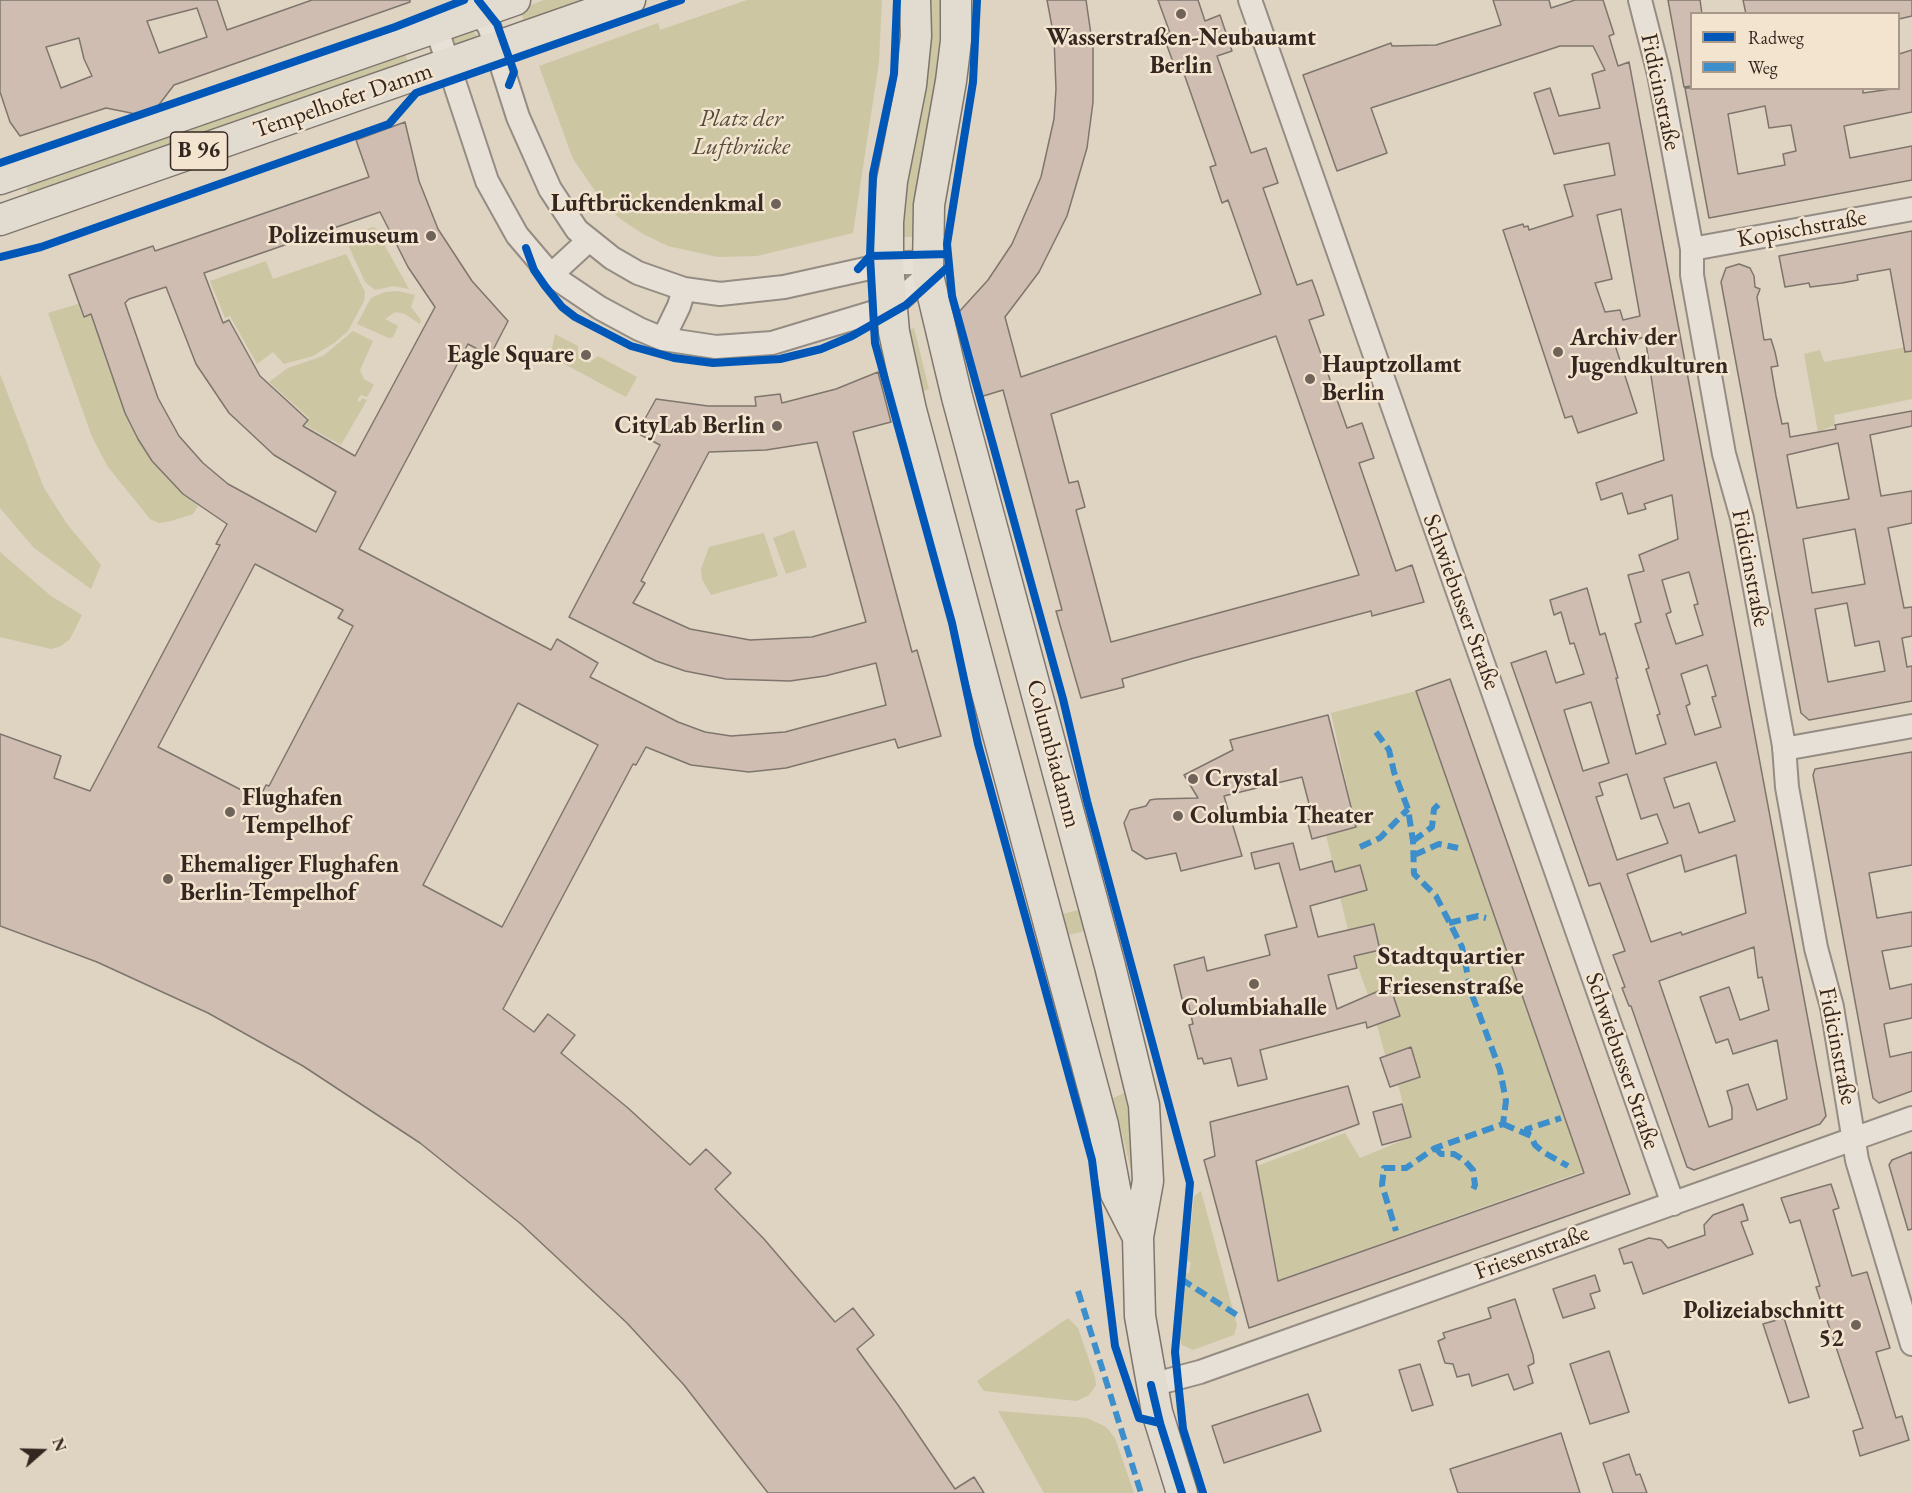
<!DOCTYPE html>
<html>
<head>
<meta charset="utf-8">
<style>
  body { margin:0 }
  #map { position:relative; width:1912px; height:1493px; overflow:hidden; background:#dfd3c2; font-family:"EB Garamond",serif }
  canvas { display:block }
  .legend { position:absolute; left:1690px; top:12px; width:210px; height:78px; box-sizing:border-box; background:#f3e4cf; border:2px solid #a79889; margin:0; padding:8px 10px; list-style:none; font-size:18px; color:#342721 }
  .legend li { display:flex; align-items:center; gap:12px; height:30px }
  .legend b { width:30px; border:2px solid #a79889 }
  .north { position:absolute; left:12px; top:1421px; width:60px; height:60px; -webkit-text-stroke:4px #f3e4cf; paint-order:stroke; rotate:70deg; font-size:16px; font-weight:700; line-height:24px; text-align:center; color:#342721 }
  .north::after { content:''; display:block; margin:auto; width:21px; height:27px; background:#342721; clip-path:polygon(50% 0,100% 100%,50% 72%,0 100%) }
</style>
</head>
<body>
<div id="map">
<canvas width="1912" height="1493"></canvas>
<ul class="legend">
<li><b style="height:8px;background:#0057b8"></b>Radweg</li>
<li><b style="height:8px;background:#3d8fcb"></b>Weg</li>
</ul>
<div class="north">N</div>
</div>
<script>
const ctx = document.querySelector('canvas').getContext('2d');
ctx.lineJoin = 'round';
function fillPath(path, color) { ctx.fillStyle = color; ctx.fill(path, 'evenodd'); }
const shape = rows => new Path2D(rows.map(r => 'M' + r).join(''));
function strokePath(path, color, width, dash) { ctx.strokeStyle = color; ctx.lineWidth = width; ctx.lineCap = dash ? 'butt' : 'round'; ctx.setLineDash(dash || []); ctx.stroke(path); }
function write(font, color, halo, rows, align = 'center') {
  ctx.font = font + ' "EB Garamond",serif'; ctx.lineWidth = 5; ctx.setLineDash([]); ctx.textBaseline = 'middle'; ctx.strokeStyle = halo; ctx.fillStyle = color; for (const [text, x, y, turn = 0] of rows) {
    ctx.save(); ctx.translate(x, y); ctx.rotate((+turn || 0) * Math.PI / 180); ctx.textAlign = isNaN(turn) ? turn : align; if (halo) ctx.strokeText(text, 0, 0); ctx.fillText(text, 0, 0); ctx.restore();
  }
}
fillPath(shape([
  [544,0,600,0,526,27,520,9],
  [747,0,882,0,879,62,853,233,757,256,718,257,668,246,643,234,619,218,600,198,573,159,539,66,658,23,660,30],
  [928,0,940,0,939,58,919,169,913,237,900,237],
  [471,29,481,40,456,51,452,43,454,33],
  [403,49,410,67,31,199,24,181],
  [379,102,378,105,166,177],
  [373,227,375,228,409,289,394,286,375,290,365,282,345,238],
  [346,254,365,292,364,301,348,331,334,343,313,356,284,364,273,352,257,364,230,316,225,318,210,281,266,261,273,279],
  [398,291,415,295,411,307,421,320,420,324,405,314,395,312,385,319,398,326,393,337,389,338,357,324,371,298,385,292],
  [78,304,83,317,91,314,131,426,160,470,198,506,193,514,171,521,159,523,150,519,108,467,92,437,48,313],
  [914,328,929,389,924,391,916,387,904,333],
  [353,331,373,341,360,370,364,379,374,385,367,397,361,395,357,400,360,402,362,398,367,400,341,445,305,425,309,418,269,382,288,368,323,356],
  [555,334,578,346,578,358,589,363,598,356,637,377,626,397,553,358,552,348],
  [1912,346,1912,399,1834,415,1835,425,1818,432,1804,354,1820,350,1824,362],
  [0,374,44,488,67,524,101,565,91,589,34,548,0,508],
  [794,530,807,567,786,574,773,538],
  [764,533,778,576,711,595,702,579,701,569,709,547],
  [0,552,51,596,82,615,70,639,61,646,51,649,0,637],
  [1416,691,1584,1171,1279,1280,1257,1166,1345,1133,1360,1158,1411,1137,1397,1080,1419,1071,1411,1048,1386,1058,1377,1025,1400,1016,1390,986,1368,995,1354,956,1380,949,1374,924,1348,930,1340,897,1367,890,1360,866,1335,872,1326,835,1356,827,1331,713],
  [1078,910,1084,931,1069,935,1063,914],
  [1124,1093,1132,1129,1133,1178,1113,1098],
  [1201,1191,1237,1325,1234,1335,1193,1350,1182,1345,1179,1336,1186,1273,1189,1273,1191,1262,1187,1261,1194,1196],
  [1068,1318,1078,1328,1095,1377,1096,1385,1089,1395,1077,1401,984,1391,977,1381],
  [998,1411,1087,1418,1106,1427,1115,1438,1134,1493,1044,1493]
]), '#ccc6a3');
const building = shape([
  [0,0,217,0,227,30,312,0,410,0,410,2,174,85,158,106,136,114,106,108,20,136,10,122,0,92,0,0],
  [197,8,207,37,159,53,147,21,197,8],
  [79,38,84,59,92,76,61,88,46,47,79,38],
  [1047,0,1086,0,1093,48,1093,102,1087,148,1067,216,1039,272,1005,317,1021,377,1261,294,1228,200,1222,203,1210,167,1216,165,1182,68,1176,70,1163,35,1170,33,1158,0,1198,0,1205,21,1220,15,1232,51,1217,56,1251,153,1266,148,1278,183,1263,188,1297,285,1312,280,1318,297,1324,315,1309,320,1347,428,1362,423,1374,458,1359,463,1396,571,1412,565,1424,602,1372,616,1371,611,1194,658,1122,679,1124,687,1081,698,1056,611,1062,610,1003,390,980,397,958,313,988,280,1012,244,1041,177,1054,119,1056,89,1054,37,1047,0],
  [1276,336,1359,575,1111,642,1076,510,1085,507,1078,481,1069,483,1051,414,1276,336],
  [1493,0,1549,0,1551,8,1575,0,1603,0,1614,34,1609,36,1618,66,1629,62,1826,1116,1820,1124,1694,1170,1687,1167,1631,1006,1629,1006,1622,988,1625,987,1613,955,1625,951,1600,883,1589,886,1511,663,1546,651,1556,683,1584,674,1574,643,1570,644,1561,612,1554,615,1550,600,1587,588,1600,635,1605,633,1618,678,1616,678,1636,754,1666,744,1657,715,1660,714,1646,669,1649,668,1635,624,1641,622,1628,575,1644,571,1639,555,1678,539,1672,495,1644,504,1646,509,1628,514,1622,493,1601,500,1596,483,1664,460,1645,337,1615,345,1637,413,1578,433,1572,416,1565,418,1503,230,1523,224,1524,227,1528,226,1529,230,1573,216,1564,185,1615,175,1609,143,1554,154,1534,93,1550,88,1559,116,1600,108,1592,74,1605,70,1593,46,1560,46,1371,108,1387,153,1337,171,1303,75,1391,43,1392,46,1436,45,1501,25,1493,0],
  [1621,209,1640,316,1623,320,1620,310,1605,312,1595,283,1612,279,1597,215,1621,209],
  [1689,572,1698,604,1694,605,1703,635,1676,644,1666,614,1671,612,1662,580,1689,572],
  [1707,665,1716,696,1712,697,1721,727,1695,735,1686,706,1690,704,1681,674,1707,665],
  [1591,702,1609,763,1583,771,1564,710,1591,702],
  [1716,762,1735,821,1699,833,1689,803,1674,808,1664,778,1716,762],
  [1627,774,1641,819,1657,814,1668,843,1617,860,1596,797,1603,795,1599,783,1627,774],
  [1681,855,1685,872,1736,855,1746,913,1682,935,1681,932,1651,942,1627,874,1681,855],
  [1754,947,1758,978,1762,977,1769,1010,1740,1020,1729,987,1700,997,1716,1043,1728,1039,1733,1054,1777,1040,1787,1099,1757,1110,1748,1084,1727,1091,1732,1108,1732,1119,1709,1127,1659,981,1754,947],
  [1668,0,1700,0,1702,14,1692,14,1692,86,1684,87,1668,0],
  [1743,0,1912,0,1912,16,1899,19,1899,14,1746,14,1743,0],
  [1912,50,1912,112,1844,126,1850,158,1912,146,1912,180,1709,218,1685,88,1863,88,1863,93,1899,88,1899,54,1912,50],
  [1765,106,1769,128,1791,125,1796,151,1783,154,1785,165,1738,174,1728,114,1765,106],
  [405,122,419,181,438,229,472,281,508,321,490,356,468,344,359,549,551,650,557,639,598,663,590,677,678,722,705,732,731,736,785,732,886,705,876,663,825,676,790,681,726,679,685,671,656,661,569,617,660,445,637,433,656,399,708,406,756,406,755,397,780,394,782,403,836,389,878,372,891,422,853,432,912,652,917,650,941,736,898,748,895,739,786,768,749,772,691,765,646,747,636,765,633,764,503,1009,534,1032,548,1014,575,1035,561,1053,628,1108,690,1165,706,1149,731,1173,715,1189,764,1239,835,1322,853,1308,874,1335,857,1349,898,1405,955,1489,974,1477,984,1493,768,1493,684,1385,627,1323,521,1224,420,1143,303,1066,208,1013,97,962,0,926,0,734,61,756,54,778,90,791,220,545,216,544,227,524,183,494,152,461,138,439,125,413,91,314,84,317,69,275,153,246,155,251,369,177,356,140,405,122],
  [380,212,408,267,435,307,355,456,303,426,308,420,260,376,229,320,223,323,204,273,380,212],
  [166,287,196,364,229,413,274,455,336,492,316,532,228,484,203,463,179,436,158,398,125,303,129,299,166,287],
  [817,442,866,622,812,637,750,640,690,629,633,603,645,583,641,581,709,452,766,450,817,442],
  [255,564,343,610,338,618,353,626,269,786,266,785,263,791,257,789,253,796,158,747,255,564],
  [518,703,598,745,502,927,423,885,518,703],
  [1912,231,1912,351,1905,352,1890,269,1857,275,1858,280,1842,283,1810,287,1809,283,1785,287,1779,256,1912,231],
  [1739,264,1750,268,1754,276,1755,287,1760,289,1757,297,1764,340,1771,339,1775,352,1778,366,1771,367,1776,396,1782,424,1788,423,1790,437,1836,429,1835,425,1912,411,1912,426,1870,435,1881,496,1912,491,1912,523,1888,528,1904,608,1912,607,1912,636,1902,638,1907,667,1912,666,1912,701,1809,720,1801,713,1721,282,1726,268,1739,264],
  [1838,443,1849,499,1797,508,1787,455,1838,443],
  [1855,529,1865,584,1812,593,1803,539,1855,529],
  [1847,603,1855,646,1879,641,1885,671,1828,682,1815,609,1847,603],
  [1450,679,1630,1194,1249,1328,1204,1160,1215,1156,1210,1122,1348,1086,1359,1124,1256,1161,1278,1281,1584,1173,1416,691,1450,679],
  [1328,715,1356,827,1312,839,1307,820,1313,819,1302,777,1224,796,1242,856,1181,871,1176,853,1146,859,1132,850,1124,823,1130,810,1146,806,1150,800,1156,799,1198,798,1184,775,1233,750,1230,740,1328,715],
  [1912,752,1912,865,1869,873,1877,918,1912,912,1912,946,1882,951,1890,989,1912,984,1912,1018,1884,1024,1890,1057,1912,1052,1912,1091,1879,1103,1873,1098,1813,775,1815,769,1912,752],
  [1293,843,1300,870,1332,861,1335,872,1360,865,1367,890,1310,906,1318,937,1374,924,1380,950,1354,956,1357,968,1328,975,1337,1009,1390,986,1400,1016,1367,1028,1366,1022,1260,1050,1267,1079,1238,1086,1231,1058,1204,1064,1202,1058,1198,1059,1189,1025,1193,1024,1187,998,1182,999,1174,965,1204,957,1207,971,1270,955,1265,935,1297,927,1279,863,1255,869,1251,853,1293,843],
  [1411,1047,1420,1077,1390,1087,1380,1058,1411,1047],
  [1402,1104,1411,1137,1382,1145,1373,1112,1402,1104],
  [1912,1152,1912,1229,1908,1230,1889,1165,1892,1160,1912,1152],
  [1831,1184,1839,1208,1833,1210,1852,1276,1867,1272,1890,1348,1876,1352,1896,1418,1902,1416,1909,1440,1860,1456,1853,1431,1863,1428,1816,1287,1820,1286,1800,1220,1790,1223,1781,1198,1831,1184],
  [1743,1204,1748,1220,1741,1222,1753,1254,1643,1294,1632,1262,1624,1264,1619,1249,1649,1238,1661,1240,1668,1248,1705,1235,1704,1225,1713,1215,1743,1204],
  [1595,1275,1600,1291,1590,1294,1595,1308,1563,1318,1553,1289,1595,1275],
  [1515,1299,1533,1355,1534,1363,1528,1366,1533,1383,1514,1390,1508,1374,1472,1386,1469,1374,1457,1377,1453,1364,1445,1363,1438,1341,1445,1338,1443,1333,1491,1318,1488,1308,1515,1299],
  [1784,1318,1809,1397,1789,1403,1763,1324,1784,1318],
  [1609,1351,1629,1412,1590,1424,1570,1364,1609,1351],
  [1420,1364,1433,1405,1412,1411,1399,1370,1420,1364],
  [1308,1394,1321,1431,1224,1463,1212,1426,1308,1394],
  [1561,1433,1580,1493,1458,1493,1450,1469,1561,1433],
  [1629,1454,1636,1475,1640,1474,1647,1493,1613,1493,1603,1463,1629,1454]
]);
fillPath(building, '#cfbdb2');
strokePath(building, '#7e766d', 1.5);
const minor = shape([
  [1250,0,1673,1204],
  [1640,0,1659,74,1692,249,1692,275,1724,454,1742,518,1784,746,1787,787,1816,948,1832,1007,1857,1160,1912,1344],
  [478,13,489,26,518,117,550,189,577,230,612,258,638,273,684,289,720,294,784,287,888,264,927,262],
  [436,27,487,181,517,235,551,275,600,308,639,329,663,339,716,347,772,343,891,307,928,275],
  [1692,249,1912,209],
  [551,275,589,240],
  [663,339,679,306,684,289],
  [1784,749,1912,726],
  [1151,1385,1200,1372,1912,1118]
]);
const major = shape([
  [915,0,916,36,911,85,892,181,888,222,888,264,894,332,911,410,1103,1125,1116,1194,1138,1237],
  [956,0,956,41,951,81,929,205,928,275,957,397,1110,966,1144,1105,1148,1181,1138,1237,1140,1316,1157,1412,1182,1493],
  [0,179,515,0],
  [0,220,630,0]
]);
strokePath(minor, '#958d83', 26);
strokePath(major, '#7e766d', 33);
strokePath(minor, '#e6e0d7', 22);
strokePath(major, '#e2dbd0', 30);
strokePath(shape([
  [1376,732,1389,750,1394,772,1408,809,1413,841,1414,874,1436,896,1462,947,1471,992,1500,1070,1506,1101,1503,1124,1435,1148,1406,1168,1384,1168,1382,1185,1396,1231],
  [1413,841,1432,827,1434,809,1442,801],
  [1360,847,1380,838,1408,809],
  [1414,855,1439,844,1458,848],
  [1449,923,1478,916,1486,918],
  [1503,1124,1531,1136,1535,1145,1543,1152,1568,1166],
  [1529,1135,1527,1129,1561,1118],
  [1435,1148,1441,1154,1454,1154,1465,1161,1473,1170,1475,1185,1472,1192],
  [1181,1279,1240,1317],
  [1078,1291,1141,1493]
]), '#3d8fcb', 6, [12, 6]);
strokePath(shape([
  [478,0,497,24,514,72,509,85],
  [897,0,894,74,873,174,870,256,875,343,952,623,978,744,1092,1160,1115,1346,1139,1418,1160,1423],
  [977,0,973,82,947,244,952,296,1063,699,1087,801,1190,1183,1175,1352,1183,1429,1203,1493],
  [0,163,395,27,464,0],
  [526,248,534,270,545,286,562,307,575,317,631,346,674,358,713,363,780,359,821,349,852,336,906,305,949,266],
  [0,257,41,247,389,124,416,93,681,0],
  [858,269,870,256,948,254],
  [1151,1385,1160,1423,1182,1493]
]), '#0057b8', 8);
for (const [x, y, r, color] of [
  [1181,14,6,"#706359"],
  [776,204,6,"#706359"],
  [431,236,6,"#706359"],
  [1558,352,6,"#706359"],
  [586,355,6,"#706359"],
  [1310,379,6,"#706359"],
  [777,426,6,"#706359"],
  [1193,779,6,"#706359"],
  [230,812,6,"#706359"],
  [1178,816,6,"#706359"],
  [168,879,6,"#706359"],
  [1254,984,6,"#706359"],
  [1856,1325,6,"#706359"]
]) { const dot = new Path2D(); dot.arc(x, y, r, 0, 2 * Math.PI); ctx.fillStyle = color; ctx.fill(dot); strokePath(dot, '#f3e4cf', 2); }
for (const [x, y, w] of [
  [199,151,57]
]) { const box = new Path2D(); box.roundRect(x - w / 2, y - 19, w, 38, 4.5); ctx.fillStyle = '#f3e4cf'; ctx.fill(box); strokePath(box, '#342721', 1.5); }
write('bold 22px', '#342721', null, [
  ["B 96",199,151]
]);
write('bold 24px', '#342721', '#f3e4cf', [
  ["Wasserstraßen-Neubauamt",1181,38,"center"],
  ["Berlin",1181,66,"center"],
  ["Luftbrückendenkmal",764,204,"right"],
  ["Polizeimuseum",419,236,"right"],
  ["Archiv der",1570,338],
  ["Jugendkulturen",1570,366],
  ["Eagle Square",574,355,"right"],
  ["Hauptzollamt",1322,365],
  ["Berlin",1322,393],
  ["CityLab Berlin",765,426,"right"],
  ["Crystal",1205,779],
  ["Flughafen",242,798],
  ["Tempelhof",242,826],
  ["Columbia Theater",1190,816],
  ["Ehemaliger Flughafen",180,865],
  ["Berlin-Tempelhof",180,893],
  ["Columbiahalle",1254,1008,"center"],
  ["Polizeiabschnitt",1844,1311,"right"],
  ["52",1844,1339,"right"]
], 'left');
write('24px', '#342721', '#f3e4cf', [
  ["Fidicinstraße",1660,92,78],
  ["Tempelhofer Damm",343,101,-19],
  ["Kopischstraße",1802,229,-10],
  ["Fidicinstraße",1750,568,79],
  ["Schwiebusser Straße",1461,602,70],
  ["Columbiadamm",1053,754,75],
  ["Fidicinstraße",1837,1046,79],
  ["Schwiebusser Straße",1622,1061,71],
  ["Friesenstraße",1532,1253,-20]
]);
write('italic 24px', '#564c3b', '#f3e4cf', [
  ["Platz der",741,119],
  ["Luftbrücke",741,147]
]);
write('bold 26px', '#342721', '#f3e4cf', [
  ["Stadtquartier",1451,957],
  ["Friesenstraße",1451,987]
]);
</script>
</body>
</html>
